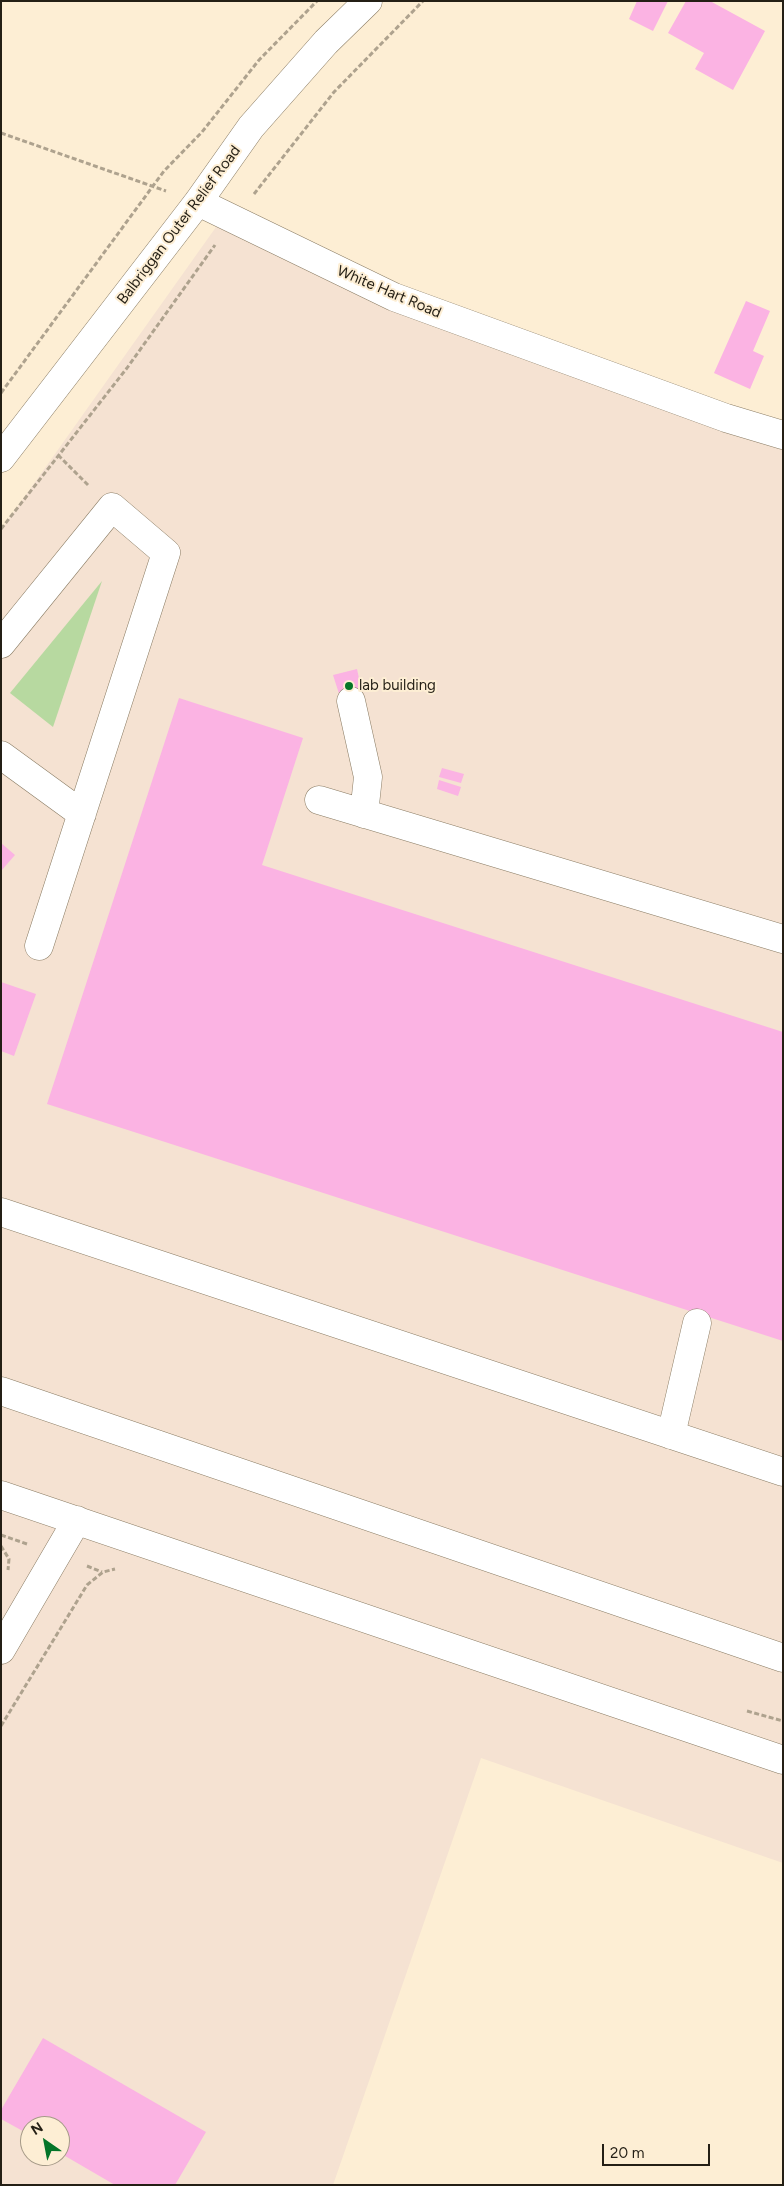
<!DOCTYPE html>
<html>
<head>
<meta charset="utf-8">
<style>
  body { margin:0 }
  #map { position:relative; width:784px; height:2186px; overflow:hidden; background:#fdeed4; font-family:Figtree,sans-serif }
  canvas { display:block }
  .frame { position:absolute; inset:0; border:2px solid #241f15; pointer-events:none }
  .north { position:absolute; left:20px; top:2116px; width:50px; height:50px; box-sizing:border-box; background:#fdeed4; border:1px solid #a69b88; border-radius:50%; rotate:327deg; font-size:14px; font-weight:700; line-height:20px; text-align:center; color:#241f15 }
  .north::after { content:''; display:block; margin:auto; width:18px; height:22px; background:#047528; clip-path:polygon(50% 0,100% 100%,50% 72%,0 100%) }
  .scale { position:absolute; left:602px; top:2144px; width:108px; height:22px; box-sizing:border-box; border:2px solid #241f15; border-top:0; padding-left:6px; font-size:15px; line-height:18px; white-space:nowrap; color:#241f15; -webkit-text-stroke:4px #fdeed4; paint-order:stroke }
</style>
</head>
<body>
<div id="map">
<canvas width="784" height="2186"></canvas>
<div class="frame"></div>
<div class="north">N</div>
<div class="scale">20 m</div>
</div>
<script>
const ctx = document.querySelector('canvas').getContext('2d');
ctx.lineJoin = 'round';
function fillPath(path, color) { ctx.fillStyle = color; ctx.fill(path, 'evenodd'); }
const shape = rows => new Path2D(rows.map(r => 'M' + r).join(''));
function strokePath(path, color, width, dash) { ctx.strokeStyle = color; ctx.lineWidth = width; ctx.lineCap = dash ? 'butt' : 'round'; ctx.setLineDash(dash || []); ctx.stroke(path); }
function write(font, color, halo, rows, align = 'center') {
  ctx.font = font + ' Figtree,sans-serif'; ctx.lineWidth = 4; ctx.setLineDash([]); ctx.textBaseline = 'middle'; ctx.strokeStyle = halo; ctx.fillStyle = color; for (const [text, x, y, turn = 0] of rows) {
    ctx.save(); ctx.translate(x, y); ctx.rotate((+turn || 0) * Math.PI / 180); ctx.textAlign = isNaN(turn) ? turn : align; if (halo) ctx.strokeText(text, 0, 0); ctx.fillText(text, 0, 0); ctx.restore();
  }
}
fillPath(shape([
  [221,220,783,436,783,1863,481,1758,333,2185,1,2185,1,530],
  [30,2126,60,2126,60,2156,30,2156]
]), '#f5e2d2');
fillPath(shape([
  [102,581,53,727,10,693]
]), '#b7d9a0');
fillPath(shape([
  [637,1,668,1,653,31,629,19],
  [686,1,710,1,765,31,733,90,695,69,704,53,668,33],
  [746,301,770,311,753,351,764,356,750,389,714,373],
  [357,669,363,697,342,703,333,675],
  [179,698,303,738,262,865,783,1032,783,1341,47,1104],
  [442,768,464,774,461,783,439,777],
  [439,780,461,787,458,796,437,789],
  [1,843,15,855,1,871],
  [1,982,36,994,14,1056,1,1051],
  [43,2038,206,2132,175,2185,115,2185,60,2153,60,2126,30,2126,30,2135,1,2119,1,2110]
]), '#fbb3e3');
const minor = shape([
  [198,202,394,297,726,418,783,435],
  [1,458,198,202,251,127,326,42,368,1],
  [1,644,112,507,166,553,39,946],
  [351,701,368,777,364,814],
  [1,755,82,814],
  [319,800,783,939],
  [1,1212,783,1472],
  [1,1391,783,1658],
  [671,1435,697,1323],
  [1,1495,783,1760],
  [1,1650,77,1520]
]);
strokePath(minor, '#8a7c64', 29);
strokePath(shape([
  [1,133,166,191],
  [254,194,334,92,423,1],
  [1,393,164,171,202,132,259,60,317,1],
  [58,455,88,485],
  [1,529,127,368,215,245],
  [1,1535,27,1544],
  [1,1546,9,1559,8,1570],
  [87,1566,102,1572],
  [747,1711,783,1721],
  [1,1726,87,1585,103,1572,115,1569]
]), '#aea28e', 3, [5, 2.5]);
strokePath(minor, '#fff', 28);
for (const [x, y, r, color] of [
  [349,686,5,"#047528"]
]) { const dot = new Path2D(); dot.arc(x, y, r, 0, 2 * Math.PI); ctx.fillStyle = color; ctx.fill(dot); strokePath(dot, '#fdeed4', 2); }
write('15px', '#241f15', '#fdeed4', [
  ["Balbriggan Outer Relief Road",179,225,-53],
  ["White Hart Road",389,292,23]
]);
write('15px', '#241f15', '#fdeed4', [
  ["lab building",359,686]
], 'left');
</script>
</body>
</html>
